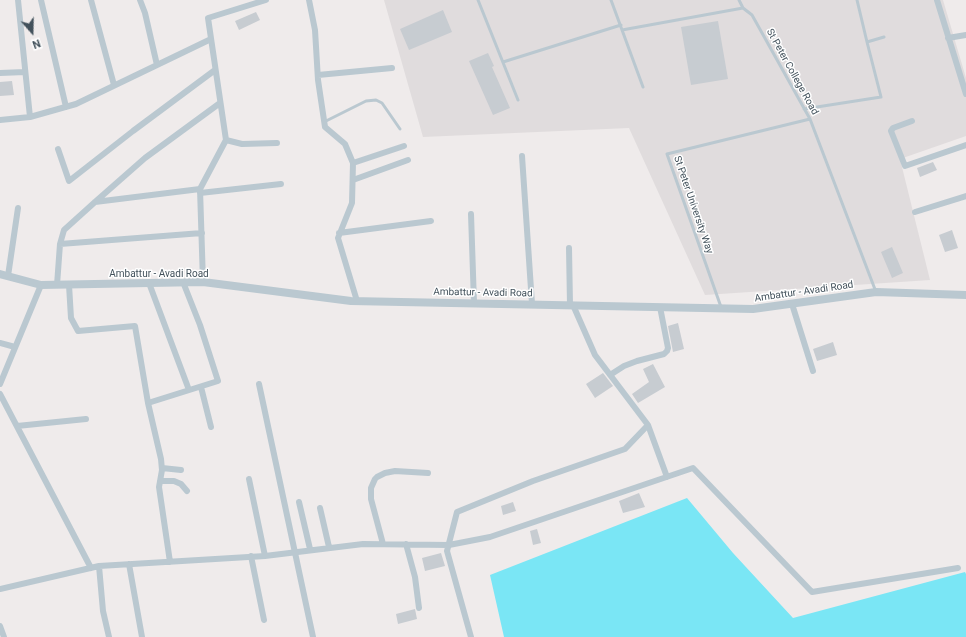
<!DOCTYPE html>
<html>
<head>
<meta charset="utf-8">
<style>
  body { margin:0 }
  #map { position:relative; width:966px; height:637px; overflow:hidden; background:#efebeb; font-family:Roboto,sans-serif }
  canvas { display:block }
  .north { position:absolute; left:12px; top:12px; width:40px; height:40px; -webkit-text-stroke:3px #fff; paint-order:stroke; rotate:160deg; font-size:11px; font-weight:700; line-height:16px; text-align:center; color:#42515b }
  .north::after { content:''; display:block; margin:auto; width:14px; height:18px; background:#42515b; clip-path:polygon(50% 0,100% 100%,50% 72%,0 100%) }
</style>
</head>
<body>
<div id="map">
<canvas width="966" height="637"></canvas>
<div class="north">N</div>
</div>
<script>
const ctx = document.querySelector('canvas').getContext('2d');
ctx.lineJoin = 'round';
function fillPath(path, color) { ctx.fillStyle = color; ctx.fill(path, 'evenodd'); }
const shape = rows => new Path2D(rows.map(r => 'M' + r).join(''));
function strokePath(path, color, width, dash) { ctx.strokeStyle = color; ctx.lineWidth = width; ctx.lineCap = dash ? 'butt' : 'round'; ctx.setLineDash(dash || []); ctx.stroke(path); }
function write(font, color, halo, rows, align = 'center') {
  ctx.font = font + ' Roboto,sans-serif'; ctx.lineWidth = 3; ctx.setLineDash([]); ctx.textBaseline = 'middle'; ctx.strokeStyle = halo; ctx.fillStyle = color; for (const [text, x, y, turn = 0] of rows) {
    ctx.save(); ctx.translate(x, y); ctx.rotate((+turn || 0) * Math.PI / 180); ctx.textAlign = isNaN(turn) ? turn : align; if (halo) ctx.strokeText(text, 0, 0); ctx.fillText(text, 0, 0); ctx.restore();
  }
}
fillPath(shape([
  [384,0,943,0,966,78,966,136,900,159,930,280,705,295,629,128,423,137]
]), '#e0dcdd');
fillPath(shape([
  [687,498,733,553,793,618,965,572,966,574,966,637,504,637,490,575]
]), '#7ae6f5');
fillPath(shape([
  [443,10,452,32,409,50,400,29],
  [256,12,260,20,239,30,235,21],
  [718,21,728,79,691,85,681,27],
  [488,53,494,66,492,67,510,108,493,115,469,61],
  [12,81,14,95,0,96,0,82],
  [933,162,937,170,920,177,917,168],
  [952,230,958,248,945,252,939,235],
  [892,247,903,273,892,278,881,252],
  [678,323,684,349,673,352,668,326],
  [833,342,837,355,817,361,813,349],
  [653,364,665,387,638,403,632,394,649,382,643,369],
  [603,373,613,386,595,398,586,384],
  [639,493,645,507,623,513,619,501],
  [513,502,516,511,503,515,501,506],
  [537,529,541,543,533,545,530,531],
  [441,553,445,566,425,571,422,558],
  [415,609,417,619,398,624,396,614]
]), '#c7ccd1');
strokePath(shape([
  [478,0,518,100],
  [611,0,643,87],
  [739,0,743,8],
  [857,0,867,42],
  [622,30,743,8,752,15,810,119,876,292],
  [503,62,621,25],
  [804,109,881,97,867,42,884,37],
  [324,122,366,101,376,100,382,103,400,129],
  [721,307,667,154,810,119]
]), '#bac8d0', 3);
strokePath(shape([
  [18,0,30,117],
  [41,0,66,107],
  [91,0,114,85],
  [140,0,145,13,157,65],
  [309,0,315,30,318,80,325,127,345,144,353,163,352,203,338,238,357,301],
  [937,0,966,94],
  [948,38,966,35],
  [0,73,25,72],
  [318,75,392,68],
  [0,120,30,117,76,104,211,39],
  [912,121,893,128,891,131,905,166,966,145],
  [226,140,242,144,277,143],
  [58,149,69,181,133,131,215,70],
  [522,156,532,304],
  [353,163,404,146],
  [353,180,408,160],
  [200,189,226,140,208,18,266,0],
  [200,193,281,184],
  [95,202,200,189,203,282],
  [915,212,966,196],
  [471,214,474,303],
  [339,233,431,221],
  [60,244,64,230,95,202,145,158,220,103],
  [569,248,570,305],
  [8,276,18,208],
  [149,283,189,390],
  [57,285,60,244,202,233],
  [69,285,71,318,78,331,135,326,148,403,161,459,162,470,159,487,170,562],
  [792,304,813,371],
  [0,343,15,347],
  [610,375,624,366,637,361,664,354,667,351,668,348,660,307],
  [0,384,41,285],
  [259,384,313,637],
  [201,387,211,427],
  [0,394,91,568],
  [148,403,218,381,200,325,183,282],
  [648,425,667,477],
  [17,426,86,419],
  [162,468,181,470],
  [249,479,265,556],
  [160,481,174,481,181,484,187,491],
  [299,502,310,549],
  [320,508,329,547],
  [383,544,371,499,371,488,375,479,377,477,385,473,395,471,428,473],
  [406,544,415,577,419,608],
  [251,556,264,620],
  [129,564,142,637],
  [99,566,103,611,109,637],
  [0,589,99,566,265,556,363,544,449,545,490,537,693,468,812,592,958,568],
  [0,626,4,637],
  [471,637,447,551,457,512,533,481,625,449,648,425,595,355,573,305]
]), '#bac8d0', 6);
strokePath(shape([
  [0,274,41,285,203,282,351,301,753,309,876,292,966,295]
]), '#bac8d0', 8);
write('10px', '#42515b', '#fff', [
  ["St Peter College Road",792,72,61],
  ["St Peter University Way",693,205,71],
  ["Ambattur - Avadi Road",159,274],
  ["Ambattur - Avadi Road",804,292,-8],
  ["Ambattur - Avadi Road",483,293,1]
]);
</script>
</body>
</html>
